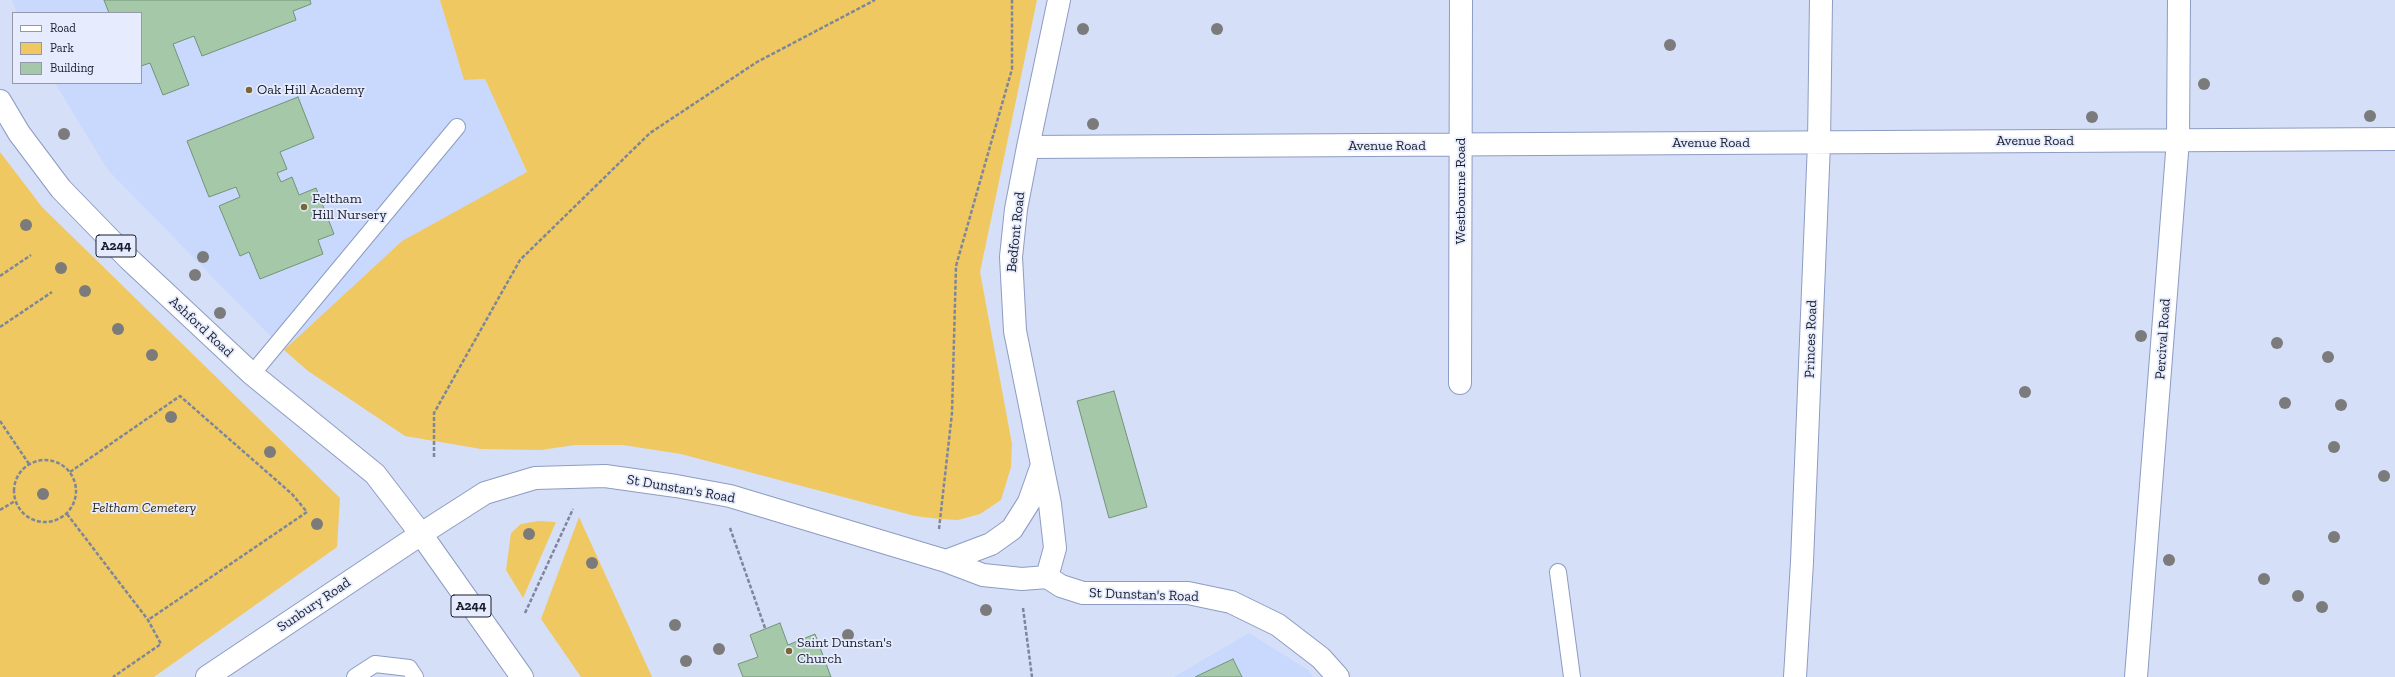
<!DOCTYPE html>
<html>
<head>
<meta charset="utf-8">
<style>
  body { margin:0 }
  #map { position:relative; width:2395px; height:677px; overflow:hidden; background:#d5dff7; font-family:"Zilla Slab",serif }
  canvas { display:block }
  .legend { position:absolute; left:12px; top:12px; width:130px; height:72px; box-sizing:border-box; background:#e6ecfd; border:1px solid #9499a9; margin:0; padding:5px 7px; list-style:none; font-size:12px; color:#181d2c }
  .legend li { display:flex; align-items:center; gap:8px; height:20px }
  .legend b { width:20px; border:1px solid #9499a9 }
</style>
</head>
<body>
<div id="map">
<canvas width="2395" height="677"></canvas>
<ul class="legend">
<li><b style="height:5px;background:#fff"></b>Road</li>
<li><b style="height:11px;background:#efc861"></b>Park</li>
<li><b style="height:11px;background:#a5c8a9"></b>Building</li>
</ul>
</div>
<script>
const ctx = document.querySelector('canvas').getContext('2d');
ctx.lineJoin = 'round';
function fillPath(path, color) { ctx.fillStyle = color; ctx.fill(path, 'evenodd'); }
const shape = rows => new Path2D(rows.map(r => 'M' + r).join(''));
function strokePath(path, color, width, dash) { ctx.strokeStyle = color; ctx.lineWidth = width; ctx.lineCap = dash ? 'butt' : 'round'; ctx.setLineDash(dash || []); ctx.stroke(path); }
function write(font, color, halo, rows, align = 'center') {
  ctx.font = font + ' "Zilla Slab",serif'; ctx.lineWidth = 3.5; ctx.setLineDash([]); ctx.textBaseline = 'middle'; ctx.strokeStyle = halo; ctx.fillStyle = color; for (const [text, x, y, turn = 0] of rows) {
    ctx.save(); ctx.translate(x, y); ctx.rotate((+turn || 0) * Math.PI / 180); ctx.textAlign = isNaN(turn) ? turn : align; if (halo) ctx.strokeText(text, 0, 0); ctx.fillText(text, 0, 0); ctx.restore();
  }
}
fillPath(shape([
  [12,0,440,0,464,80,485,79,527,173,402,241,284,350,108,170,55,83,141,83,141,13,17,13],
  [1249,633,1308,670,1313,677,1174,677]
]), '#c9d8fd');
fillPath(shape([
  [440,0,1037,0,980,272,1012,444,1011,467,1001,500,980,514,958,520,940,519,915,516,681,454,623,445,575,445,541,450,481,449,405,436,308,371,284,350,402,241,527,172,485,79,464,80],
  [0,152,42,207,340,498,337,547,154,677,0,677],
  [579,517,652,677,581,677,541,619],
  [538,521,556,522,523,598,506,570,511,533,521,524]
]), '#efc861');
const building = shape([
  [104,0,310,0,311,4,293,11,296,20,202,56,194,36,173,44,189,85,163,95,150,63,141,66,141,13,109,13,104,0],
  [298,97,314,138,280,152,287,169,277,173,281,182,292,177,299,195,316,188,334,234,318,240,323,254,260,279,249,252,240,256,219,206,240,197,236,187,209,197,187,141,298,97],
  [1114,391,1147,507,1109,518,1077,401,1114,391],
  [780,623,788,645,815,634,831,677,743,677,738,664,758,657,750,635,780,623],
  [1233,659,1242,677,1195,677,1233,659]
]);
fillPath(building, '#a5c8a9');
strokePath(building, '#729476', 1);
const service = shape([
  [252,374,457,127],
  [1558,572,1572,677],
  [355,677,375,664,409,668,415,677]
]);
const minor = shape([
  [1028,147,2395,139],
  [1460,383,1461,0],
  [421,534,485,493,535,478,605,476,676,486,730,496,946,561,983,575,1022,579,1047,577,1061,586,1083,593,1188,593,1231,602,1278,625,1321,658,1338,677],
  [946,561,991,544,1012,529,1029,502,1042,465],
  [1047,577,1055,548,1050,504,1015,331,1011,257,1016,209,1028,147,1059,0],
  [1795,677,1802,562,1819,143,1821,0],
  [2136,677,2178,140,2179,0]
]);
const tertiary = shape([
  [207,677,421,534]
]);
const primary = shape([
  [0,101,19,133,61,189,129,259,252,374,375,474,421,534,522,677]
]);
strokePath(service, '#8d9cc2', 18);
strokePath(minor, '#8d9cc2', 24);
strokePath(tertiary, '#8d9cc2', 24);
strokePath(primary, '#8d9cc2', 24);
strokePath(shape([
  [0,276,31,255],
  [0,327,52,292],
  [0,421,29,464],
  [434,457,434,413,520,260,650,133,757,62,875,0],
  '14 491a31 31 0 1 1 62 0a31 31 0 1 1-62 0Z',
  [70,472,180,396,292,494,307,512,148,620],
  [0,510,15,501],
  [67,514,148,620,161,644,113,677],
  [730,528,765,628],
  [939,529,952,413,956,266,1012,69,1012,0],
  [1023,608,1032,677],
  [525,613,573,509]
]), '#7e869a', 2.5, [4, 2]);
strokePath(service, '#fff', 16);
strokePath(minor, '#fff', 22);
strokePath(tertiary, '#fff', 22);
strokePath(primary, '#fff', 22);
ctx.fillStyle = '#7c7b7b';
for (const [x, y] of [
  [1083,29],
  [1217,29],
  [1670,45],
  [2204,84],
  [2370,116],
  [2092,117],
  [1093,124],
  [64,134],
  [26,225],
  [203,257],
  [61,268],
  [195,275],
  [85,291],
  [220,313],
  [118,329],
  [2141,336],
  [2277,343],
  [152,355],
  [2328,357],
  [2025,392],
  [2285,403],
  [2341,405],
  [171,417],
  [2334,447],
  [270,452],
  [2384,476],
  [43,494],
  [317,524],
  [529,534],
  [2334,537],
  [2169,560],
  [592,563],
  [2264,579],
  [2298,596],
  [2322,607],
  [986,610],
  [675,625],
  [848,635],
  [719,649],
  [686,661]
]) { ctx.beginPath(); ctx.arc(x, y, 6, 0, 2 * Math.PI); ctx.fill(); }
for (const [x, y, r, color] of [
  [249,90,4,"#7a6635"],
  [304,207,4,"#7a6635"],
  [789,651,4,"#7a6635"]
]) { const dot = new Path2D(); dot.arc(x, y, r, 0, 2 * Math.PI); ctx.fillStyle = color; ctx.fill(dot); strokePath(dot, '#e6ecfd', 1.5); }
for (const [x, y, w] of [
  [116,246,40],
  [471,606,40]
]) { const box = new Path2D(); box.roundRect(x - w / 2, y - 11, w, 22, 3); ctx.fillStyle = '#e6ecfd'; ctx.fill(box); strokePath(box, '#181d2c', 1); }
write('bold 13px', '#181d2c', null, [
  ["A244",116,246],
  ["A244",471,606]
]);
write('14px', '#181d2c', '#e6ecfd', [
  ["Oak Hill Academy",257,90],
  ["Feltham",312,199],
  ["Hill Nursery",312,215],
  ["Saint Dunstan's",797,643],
  ["Church",797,659]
], 'left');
write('14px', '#181d2c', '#e6ecfd', [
  ["Avenue Road",2035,141],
  ["Avenue Road",1711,143],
  ["Avenue Road",1387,146],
  ["Westbourne Road",1461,191,-90],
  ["Bedfont Road",1016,232,-84],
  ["Ashford Road",201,327,43],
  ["Princes Road",1811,339,-88],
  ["Percival Road",2163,339,-86],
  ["St Dunstan's Road",681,489,10],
  ["St Dunstan's Road",1144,595,2],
  ["Sunbury Road",314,605,-34]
]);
write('italic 14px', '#332a15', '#e6ecfd', [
  ["Feltham Cemetery",144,508]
]);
</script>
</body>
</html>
